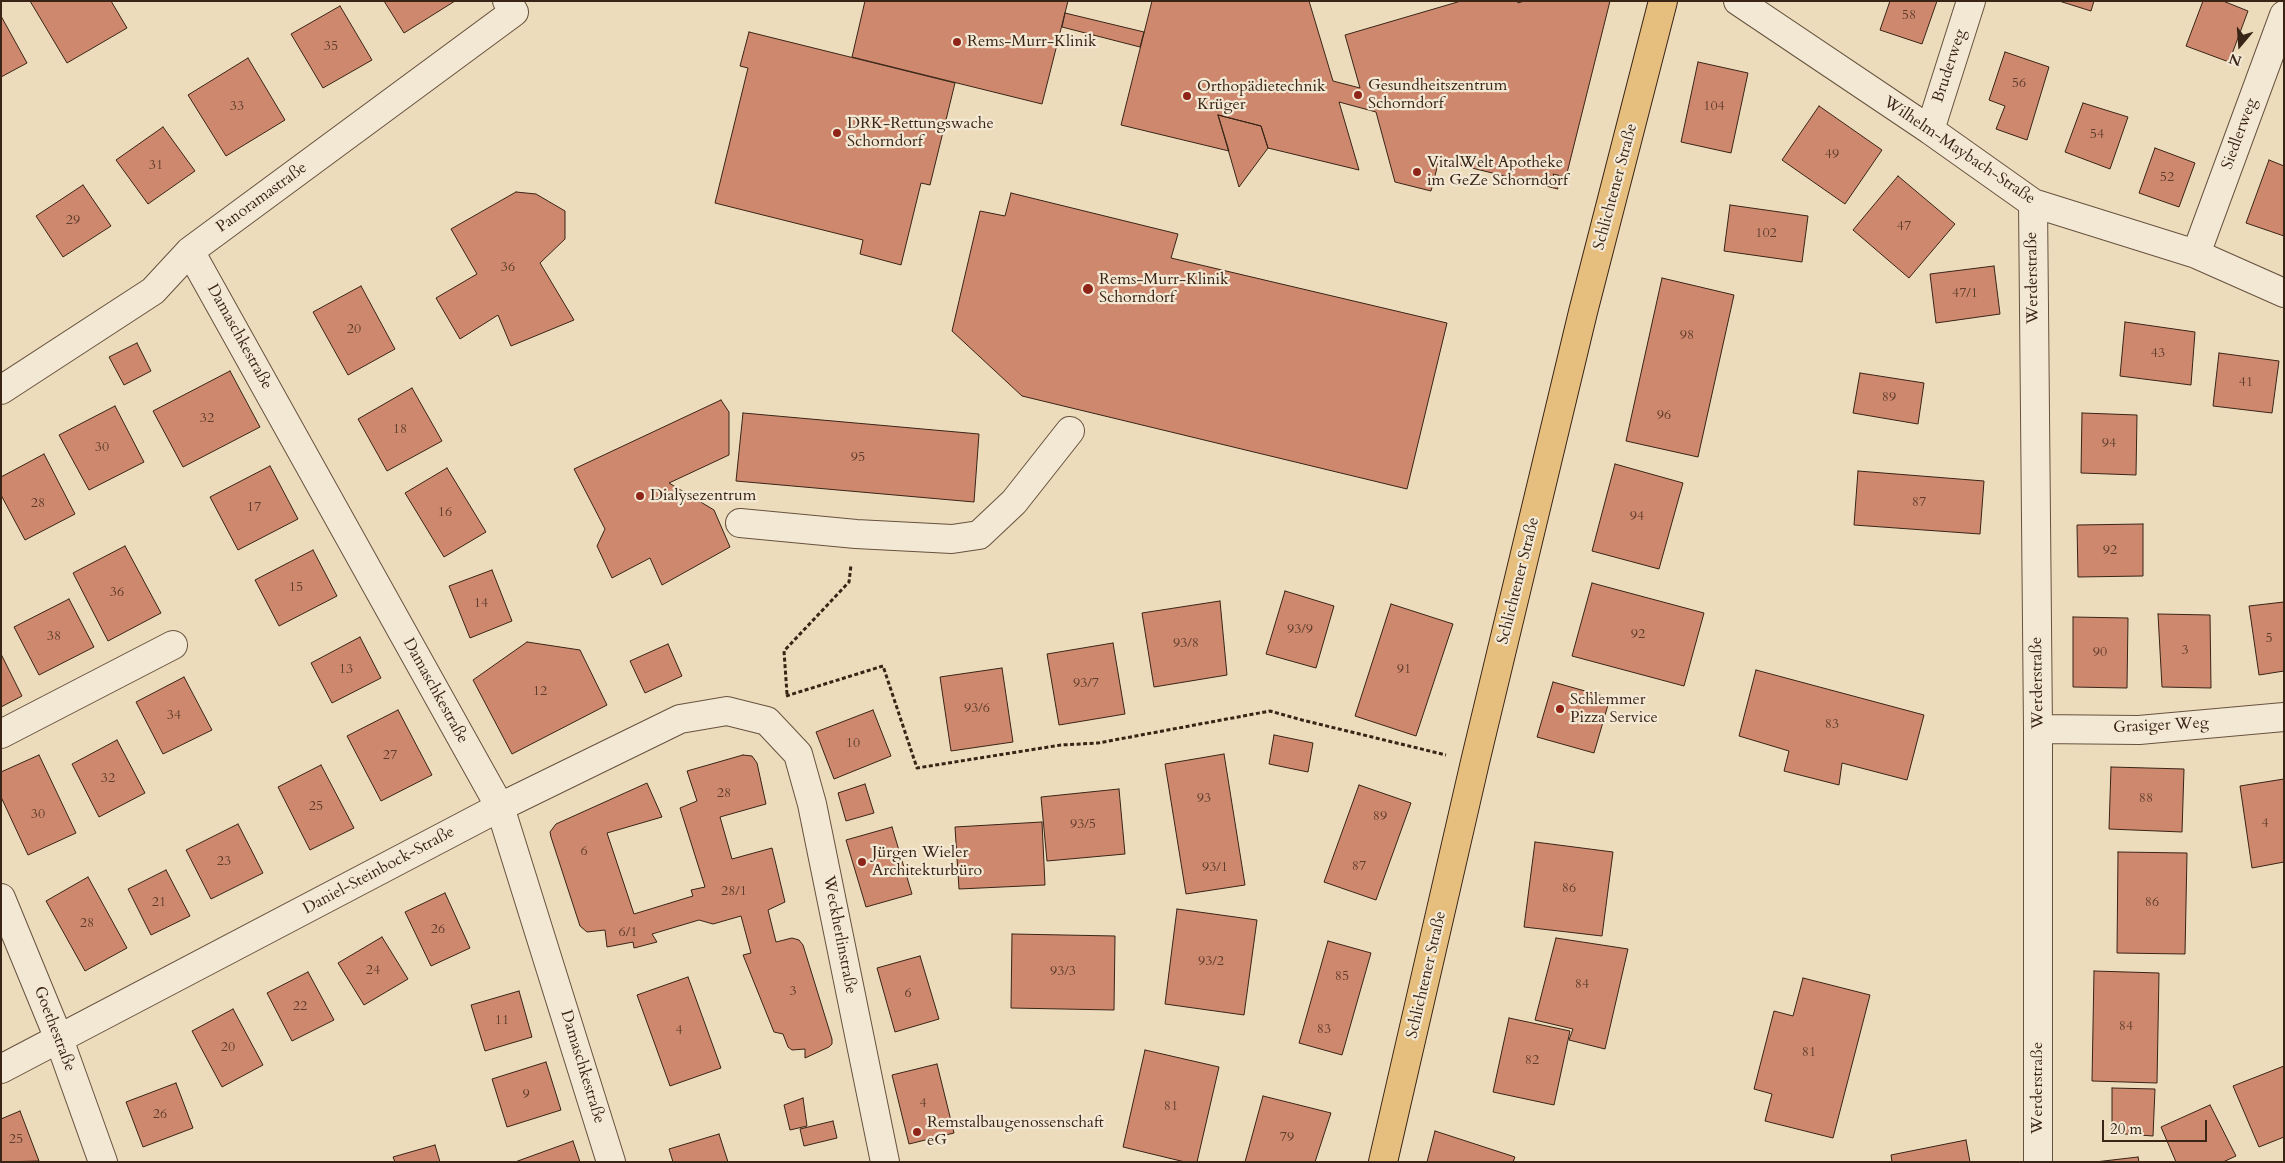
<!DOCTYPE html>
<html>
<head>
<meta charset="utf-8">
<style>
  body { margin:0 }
  #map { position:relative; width:2285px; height:1163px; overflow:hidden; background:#eddcbb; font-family:Cardo,serif }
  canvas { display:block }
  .frame { position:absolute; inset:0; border:2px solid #392416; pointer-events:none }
  .north { position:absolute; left:2215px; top:20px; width:50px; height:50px; -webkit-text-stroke:4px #f3e8d3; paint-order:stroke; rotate:198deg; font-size:14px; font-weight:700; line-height:20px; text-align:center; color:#392416 }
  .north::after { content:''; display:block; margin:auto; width:18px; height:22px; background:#392416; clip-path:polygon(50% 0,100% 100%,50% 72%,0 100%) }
  .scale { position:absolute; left:2102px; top:1120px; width:105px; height:22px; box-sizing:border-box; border:2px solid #392416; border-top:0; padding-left:6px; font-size:15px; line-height:18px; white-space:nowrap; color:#392416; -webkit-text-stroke:4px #f3e8d3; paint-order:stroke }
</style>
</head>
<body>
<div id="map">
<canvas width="2285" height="1163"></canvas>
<div class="frame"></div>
<div class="north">N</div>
<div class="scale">20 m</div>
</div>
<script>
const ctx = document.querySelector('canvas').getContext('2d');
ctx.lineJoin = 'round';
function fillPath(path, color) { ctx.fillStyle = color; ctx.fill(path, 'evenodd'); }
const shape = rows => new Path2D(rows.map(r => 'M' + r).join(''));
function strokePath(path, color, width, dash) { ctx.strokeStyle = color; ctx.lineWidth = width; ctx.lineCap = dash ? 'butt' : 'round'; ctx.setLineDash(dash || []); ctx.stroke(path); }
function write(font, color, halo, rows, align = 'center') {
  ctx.font = font + ' Cardo,serif'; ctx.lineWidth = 4.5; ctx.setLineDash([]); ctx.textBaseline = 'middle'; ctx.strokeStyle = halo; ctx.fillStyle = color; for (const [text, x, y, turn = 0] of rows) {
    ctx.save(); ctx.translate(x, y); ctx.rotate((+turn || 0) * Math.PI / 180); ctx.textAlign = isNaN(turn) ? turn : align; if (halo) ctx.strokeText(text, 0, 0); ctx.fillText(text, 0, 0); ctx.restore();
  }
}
const building = shape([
  [30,1,111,1,127,28,67,63,30,1],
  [384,1,455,1,404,33,384,1],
  [865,1,1068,1,1042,104,852,57,865,1],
  [1152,1,1309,1,1333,81,1360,88,1345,35,1461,1,1517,1,1518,3,1524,1,1610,1,1566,177,1553,174,1558,189,1439,160,1431,191,1395,182,1376,112,1339,102,1359,170,1268,148,1261,126,1218,115,1229,151,1121,125,1152,1],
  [1890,1,1937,1,1922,44,1880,30,1890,1],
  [2059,1,2094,1,2091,11,2059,1],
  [2203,1,2223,1,2248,11,2229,62,2186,46,2203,1],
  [340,6,372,60,323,88,291,34,340,6],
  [1065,13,1144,32,1140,47,1062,27,1065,13],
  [1,16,27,63,1,77,1,16],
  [749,32,955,83,930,185,921,183,901,265,860,254,863,240,715,203,748,68,740,66,749,32],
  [2005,52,2049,67,2027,140,1996,129,2005,106,1989,100,2005,52],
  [248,58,285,120,226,156,188,95,248,58],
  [1698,62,1748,73,1731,153,1681,142,1698,62],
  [2083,103,2128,117,2110,169,2065,152,2083,103],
  [1819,106,1882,150,1845,204,1782,160,1819,106],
  [1218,115,1261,126,1268,148,1239,187,1218,115],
  [163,127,195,171,148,204,116,160,163,127],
  [2155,148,2195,163,2179,207,2139,193,2155,148],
  [2269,160,2284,166,2284,236,2246,223,2269,160],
  [1898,176,1955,224,1909,278,1853,230,1898,176],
  [83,185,111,226,63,257,36,216,83,185],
  [516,192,536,194,565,211,565,239,540,263,574,320,511,346,498,315,460,339,436,298,477,274,451,229,516,192],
  [1011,193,1178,234,1171,258,1447,323,1407,489,1022,396,952,331,980,211,1005,216,1011,193],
  [1730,205,1808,216,1802,262,1724,251,1730,205],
  [1994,266,2000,314,1936,323,1930,274,1994,266],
  [1662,278,1734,295,1698,457,1626,441,1662,278],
  [361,286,395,349,348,375,313,312,361,286],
  [2125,322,2195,332,2191,385,2120,376,2125,322],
  [137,343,151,371,124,385,109,357,137,343],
  [2219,353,2279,361,2272,413,2213,406,2219,353],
  [230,371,260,427,183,467,153,411,230,371],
  [1860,373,1924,383,1918,424,1853,413,1860,373],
  [412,388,442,441,387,471,358,419,412,388],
  [721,400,729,412,729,455,669,483,714,510,730,547,662,585,650,558,612,578,597,546,605,529,574,469,721,400],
  [115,406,144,462,89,490,59,435,115,406],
  [743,413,979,434,974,502,736,481,743,413],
  [2082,413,2137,415,2136,475,2081,473,2082,413],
  [44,454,75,514,25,540,1,495,1,477,44,454],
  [1615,464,1683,483,1659,569,1592,551,1615,464],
  [270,466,298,519,238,550,210,497,270,466],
  [447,468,486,532,444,557,405,493,447,468],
  [1858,471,1984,481,1980,534,1854,525,1858,471],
  [2143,524,2143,576,2078,577,2077,525,2143,524],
  [125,546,161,613,108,641,73,573,125,546],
  [313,550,337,596,279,626,255,580,313,550],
  [492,570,512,621,470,638,449,586,492,570],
  [1592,583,1704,613,1684,686,1572,656,1592,583],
  [1285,591,1334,606,1316,668,1266,654,1285,591],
  [69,599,94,647,39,675,14,627,69,599],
  [1220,601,1227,675,1154,687,1142,613,1220,601],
  [2284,602,2284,671,2259,675,2249,606,2284,602],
  [1391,604,1453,624,1416,736,1355,716,1391,604],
  [2158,614,2210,615,2211,688,2162,687,2158,614],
  [2073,617,2128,618,2127,688,2073,687,2073,617],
  [360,637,381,678,332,703,311,663,360,637],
  [527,642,580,650,607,705,512,754,473,680,527,642],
  [1113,643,1125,714,1059,725,1047,654,1113,643],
  [668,644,682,676,645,693,630,661,668,644],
  [1,654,22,696,1,707,1,654],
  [1002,668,1013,742,951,751,940,677,1002,668],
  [1756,670,1924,715,1907,780,1842,763,1839,785,1784,771,1789,751,1739,736,1756,670],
  [184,677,212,730,163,754,136,702,184,677],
  [1553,682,1610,698,1594,753,1537,737,1553,682],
  [398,710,432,775,381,801,347,736,398,710],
  [873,710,891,756,834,779,816,732,873,710],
  [1274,735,1313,743,1308,772,1269,764,1274,735],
  [117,740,145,793,99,817,72,764,117,740],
  [1224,754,1245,885,1186,894,1165,764,1224,754],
  [39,755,76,833,28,855,1,797,1,772,39,755],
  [743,755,752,756,757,763,766,804,720,817,732,859,772,848,785,902,768,910,776,942,792,938,799,940,803,945,832,1039,832,1044,829,1047,805,1058,805,1049,792,1050,788,1047,783,1034,774,1032,743,955,751,953,741,916,713,924,699,920,652,934,657,942,634,948,633,942,607,947,605,930,587,932,580,926,551,837,550,832,556,824,647,783,662,817,607,833,634,914,693,896,691,890,705,887,680,808,697,801,687,771,743,755],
  [321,765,354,828,310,850,278,787,321,765],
  [2111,767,2184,769,2182,832,2109,829,2111,767],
  [2284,779,2284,862,2252,868,2240,786,2284,779],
  [865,784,874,813,846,821,838,793,865,784],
  [1359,785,1411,803,1376,900,1324,882,1359,785],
  [1119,789,1125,854,1047,861,1041,797,1119,789],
  [1042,822,1045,885,959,889,955,827,1042,822],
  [238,824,263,873,211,899,186,850,238,824],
  [892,827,912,894,866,907,846,840,892,827],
  [1535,842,1613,852,1602,936,1524,927,1535,842],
  [2118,852,2187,853,2185,954,2117,953,2118,852],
  [166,870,190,916,151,935,128,889,166,870],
  [88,877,127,948,85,971,46,901,88,877],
  [445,893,470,948,431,966,405,912,445,893],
  [1177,909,1257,920,1244,1015,1165,1004,1177,909],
  [1012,934,1115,936,1114,1010,1011,1008,1012,934],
  [382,937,408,979,364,1005,338,963,382,937],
  [1556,938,1628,949,1605,1049,1569,1040,1573,1029,1535,1020,1556,938],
  [1328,941,1371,953,1342,1055,1299,1043,1328,941],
  [920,956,939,1019,895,1032,877,968,920,956],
  [2094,971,2159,973,2157,1083,2092,1081,2094,971],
  [308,972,334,1020,292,1041,267,993,308,972],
  [688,977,721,1068,670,1086,637,995,688,977],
  [1803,978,1870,995,1833,1138,1765,1121,1772,1094,1754,1089,1774,1011,1793,1016,1803,978],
  [519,991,532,1037,485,1051,471,1005,519,991],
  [233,1009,263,1065,222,1087,192,1031,233,1009],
  [1509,1018,1570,1031,1554,1105,1493,1092,1509,1018],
  [1145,1050,1219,1067,1197,1162,1185,1162,1123,1147,1145,1050],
  [546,1062,561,1110,507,1127,492,1079,546,1062],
  [937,1064,954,1133,909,1144,892,1075,937,1064],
  [2284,1066,2284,1137,2259,1147,2233,1086,2284,1066],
  [176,1083,193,1128,143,1147,126,1102,176,1083],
  [2112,1088,2155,1089,2153,1136,2112,1133,2112,1088],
  [1263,1096,1331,1113,1315,1162,1245,1162,1263,1096],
  [803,1098,807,1126,790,1130,784,1105,803,1098],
  [2210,1105,2236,1156,2223,1162,2176,1162,2161,1127,2210,1105],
  [20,1111,39,1161,1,1162,1,1119,20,1111],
  [833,1121,837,1138,804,1146,800,1129,833,1121],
  [1435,1131,1515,1157,1513,1162,1427,1162,1435,1131],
  [719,1134,728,1162,673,1162,669,1149,719,1134],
  [1966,1140,1970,1162,1892,1162,1891,1155,1966,1140],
  [573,1141,580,1162,515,1162,573,1141],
  [435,1145,440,1162,395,1162,393,1157,435,1145],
  [2138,1157,2139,1162,2095,1162,2138,1157]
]);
fillPath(building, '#ce886e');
strokePath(building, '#392416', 1);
const minor = shape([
  [1738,1,1930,130,2033,203,2196,254,2284,293],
  [1930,130,1971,1],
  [2033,203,2038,729,2038,1162],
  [190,251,500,807,611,1162],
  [2196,254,2284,15],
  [1,390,153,291,190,251,514,12,507,1],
  [740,523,856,534,952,539,979,535,1014,502,1070,431],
  [2038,729,2139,730,2284,717],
  [1,734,173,645],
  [1,898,59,1039,103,1162],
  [1,1069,500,807,680,719,727,711,767,721,798,754,812,804,885,1162]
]);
const major = shape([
  [1383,1162,1475,762,1583,312,1663,1]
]);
strokePath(minor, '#66523f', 30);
strokePath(major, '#392416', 30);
strokePath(shape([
  [787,694,784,651,849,582,851,565],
  [786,696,883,666,917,768,1061,745,1098,743,1270,711,1302,720,1446,755]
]), '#392416', 3, [4, 2.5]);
strokePath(minor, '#f3e8d3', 28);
strokePath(major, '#e6be7e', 28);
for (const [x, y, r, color] of [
  [957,42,5,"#8f2418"],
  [1358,95,5,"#8f2418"],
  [1187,96,5,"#8f2418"],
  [837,133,5,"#8f2418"],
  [1417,172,5,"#8f2418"],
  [1088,289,6,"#8f2418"],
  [640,496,5,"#8f2418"],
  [1560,709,5,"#8f2418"],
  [862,862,5,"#8f2418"],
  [917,1132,5,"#8f2418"]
]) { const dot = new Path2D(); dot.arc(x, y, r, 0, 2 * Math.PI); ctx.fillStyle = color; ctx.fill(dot); strokePath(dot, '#f3e8d3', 2); }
write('14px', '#5e3d2c', null, [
  ["58",1909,16],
  ["35",331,47],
  ["56",2019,84],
  ["33",237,107],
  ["104",1714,107],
  ["54",2097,135],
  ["49",1832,155],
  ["31",156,166],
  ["52",2167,178],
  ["29",73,221],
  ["47",1904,227],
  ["102",1766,234],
  ["36",508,268],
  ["47/1",1965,294],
  ["20",354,330],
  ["98",1687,336],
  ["43",2158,354],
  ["41",2246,383],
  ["89",1889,398],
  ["96",1664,416],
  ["32",207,419],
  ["18",400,430],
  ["94",2109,444],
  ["30",102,448],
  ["95",858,458],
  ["87",1919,503],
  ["28",38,504],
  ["17",254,508],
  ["16",445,513],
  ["94",1637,517],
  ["92",2110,551],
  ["15",296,588],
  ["36",117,593],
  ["14",481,604],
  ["93/9",1300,630],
  ["92",1638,635],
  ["38",54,637],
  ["5",2269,639],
  ["93/8",1186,644],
  ["3",2185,651],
  ["90",2100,653],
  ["13",346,670],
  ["91",1404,670],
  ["93/7",1086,684],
  ["12",540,692],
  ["93/6",977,709],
  ["34",174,716],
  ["83",1832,725],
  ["10",853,744],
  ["27",390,756],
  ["32",108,779],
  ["28",724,794],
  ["93",1204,799],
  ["88",2146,799],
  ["25",316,807],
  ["30",38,815],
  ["89",1380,817],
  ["4",2265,824],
  ["93/5",1083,825],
  ["6",584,852],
  ["23",224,862],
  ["87",1359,867],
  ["93/1",1215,868],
  ["86",1569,889],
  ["28/1",734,892],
  ["21",159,903],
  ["86",2152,903],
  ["28",87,924],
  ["26",438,930],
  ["6/1",628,933],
  ["93/2",1211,962],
  ["24",373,971],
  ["93/3",1063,972],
  ["85",1342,977],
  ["84",1582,985],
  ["3",793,992],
  ["6",908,994],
  ["22",300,1007],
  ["11",502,1021],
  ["84",2126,1027],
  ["83",1324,1030],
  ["4",679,1031],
  ["20",228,1048],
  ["81",1809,1053],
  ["82",1532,1061],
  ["9",526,1095],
  ["4",923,1104],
  ["81",1171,1107],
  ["26",160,1115],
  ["79",1287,1138],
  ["25",16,1140]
]);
write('16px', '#392416', '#f3e8d3', [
  ["Rems-Murr-Klinik",967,42],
  ["Gesundheitszentrum",1368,86],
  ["Schorndorf",1368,104],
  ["Orthopädietechnik",1197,87],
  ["Krüger",1197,105],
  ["DRK-Rettungswache",847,124],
  ["Schorndorf",847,142],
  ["VitalWelt Apotheke",1427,163],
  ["im GeZe Schorndorf",1427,181],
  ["Rems-Murr-Klinik",1099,280],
  ["Schorndorf",1099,298],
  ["Dialysezentrum",650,496],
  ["Schlemmer",1570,700],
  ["Pizza Service",1570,718],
  ["Jürgen Wieler",872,853],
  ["Architekturbüro",872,871],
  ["Remstalbaugenossenschaft",927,1123],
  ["eG",927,1141]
], 'left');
write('16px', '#392416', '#f3e8d3', [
  ["Bruderweg",1950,66,-72],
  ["Siedlerweg",2240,134,-70],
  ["Wilhelm-Maybach-Straße",1959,151,34],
  ["Schlichtener Straße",1616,187,-75],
  ["Panoramastraße",262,198,-36],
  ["Werderstraße",2033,278,-91],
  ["Damaschkestraße",239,337,61],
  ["Schlichtener Straße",1519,581,-76],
  ["Werderstraße",2038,683,-91],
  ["Damaschkestraße",435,691,61],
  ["Grasiger Weg",2161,726,-3],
  ["Daniel-Steinbock-Straße",379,871,-28],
  ["Weckherlinstraße",839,935,79],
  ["Schlichtener Straße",1427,975,-77],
  ["Goethestraße",54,1029,69],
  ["Damaschkestraße",582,1067,73],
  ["Werderstraße",2038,1088,-90]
]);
</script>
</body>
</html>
